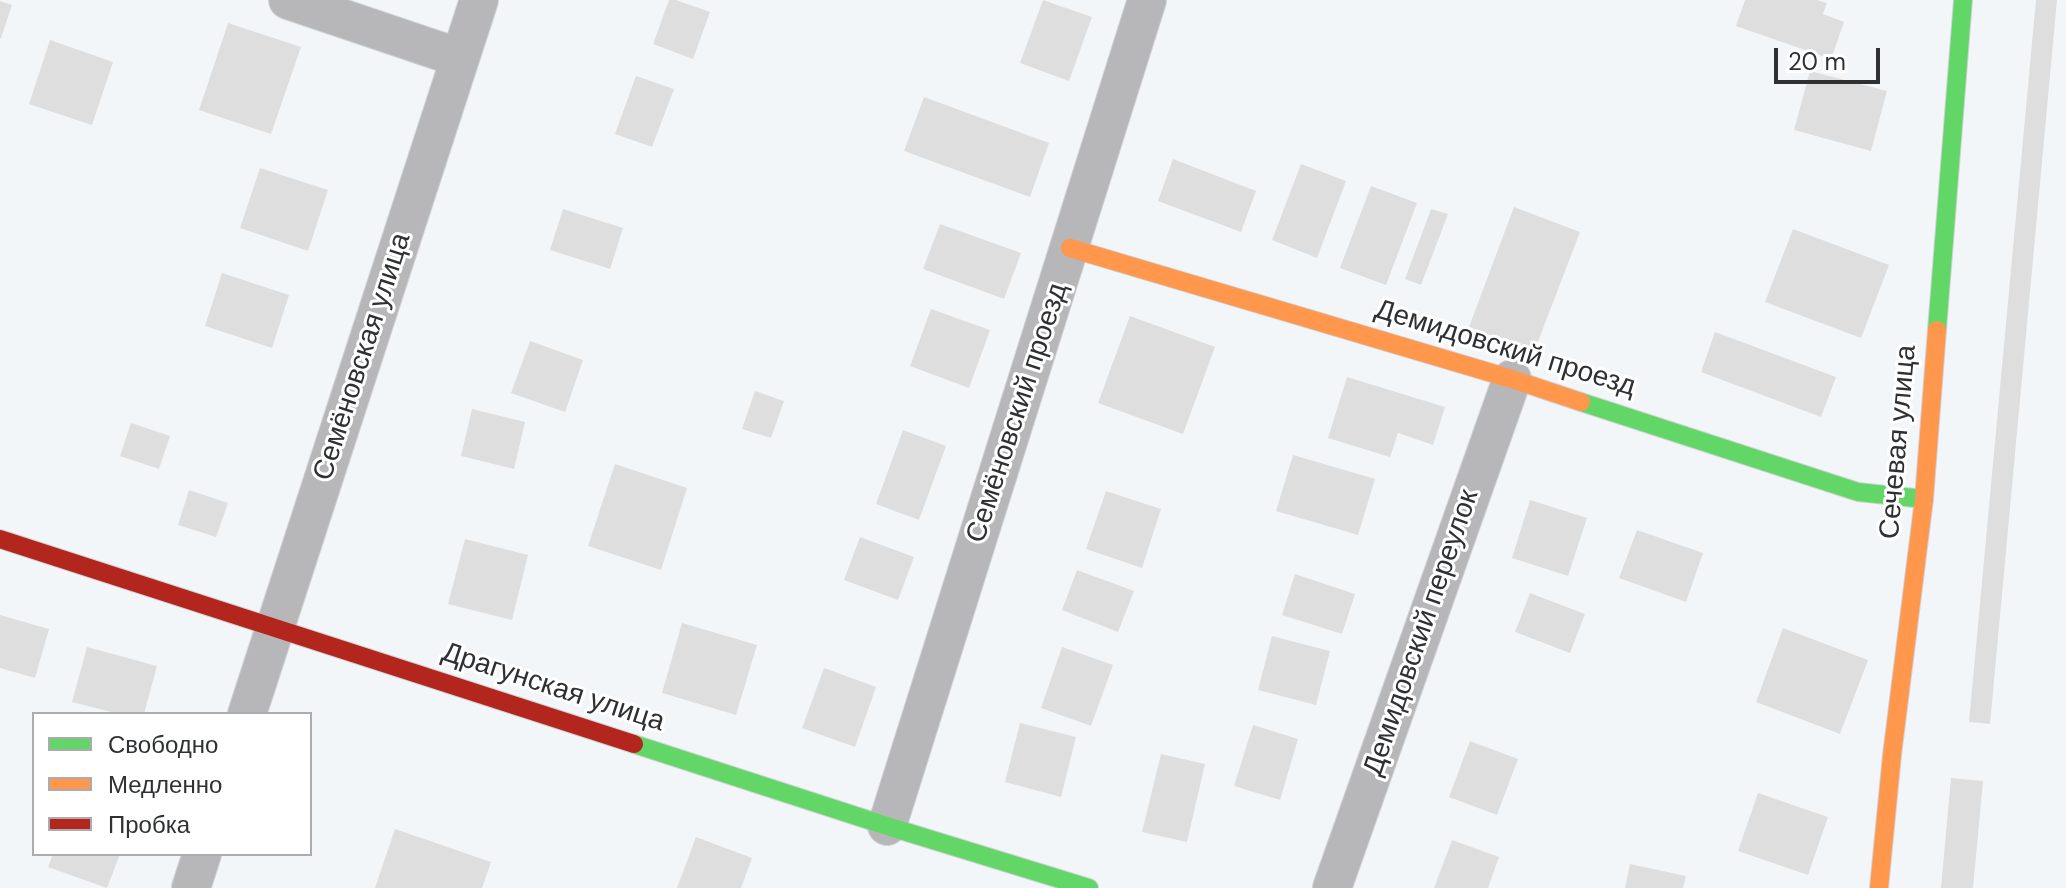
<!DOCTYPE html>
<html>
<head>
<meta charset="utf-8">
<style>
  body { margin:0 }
  #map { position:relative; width:2066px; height:888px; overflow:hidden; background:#f3f6f9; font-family:"DM Sans",sans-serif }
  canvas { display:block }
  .legend { position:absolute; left:32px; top:712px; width:280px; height:144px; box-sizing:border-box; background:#fff; border:2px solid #abacad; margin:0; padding:10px 14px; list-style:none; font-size:24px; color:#2e3032 }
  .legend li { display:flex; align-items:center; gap:16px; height:40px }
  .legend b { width:40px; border:2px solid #abacad }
  .scale { position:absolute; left:1774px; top:48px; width:106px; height:36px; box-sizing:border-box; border:4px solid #2e3032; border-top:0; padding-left:10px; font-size:24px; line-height:28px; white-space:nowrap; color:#2e3032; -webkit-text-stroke:6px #fff; paint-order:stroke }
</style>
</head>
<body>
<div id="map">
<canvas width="2066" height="888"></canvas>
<ul class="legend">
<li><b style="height:10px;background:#63d668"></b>Свободно</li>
<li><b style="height:10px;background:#ff974d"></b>Медленно</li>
<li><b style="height:10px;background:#b3261e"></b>Пробка</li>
</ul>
<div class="scale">20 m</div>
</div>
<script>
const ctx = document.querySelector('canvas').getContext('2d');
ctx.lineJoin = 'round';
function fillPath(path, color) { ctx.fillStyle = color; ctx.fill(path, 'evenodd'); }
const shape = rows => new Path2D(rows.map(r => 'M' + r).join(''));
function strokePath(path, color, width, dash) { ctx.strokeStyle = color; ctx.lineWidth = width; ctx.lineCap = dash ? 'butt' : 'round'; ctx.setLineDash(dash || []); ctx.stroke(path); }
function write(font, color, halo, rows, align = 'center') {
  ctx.font = font + ' "DM Sans",sans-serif'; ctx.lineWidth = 6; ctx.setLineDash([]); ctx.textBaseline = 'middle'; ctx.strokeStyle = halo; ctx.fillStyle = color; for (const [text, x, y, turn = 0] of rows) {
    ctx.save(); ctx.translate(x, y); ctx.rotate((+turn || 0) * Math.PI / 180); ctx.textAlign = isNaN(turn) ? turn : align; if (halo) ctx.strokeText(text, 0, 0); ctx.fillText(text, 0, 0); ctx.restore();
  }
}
fillPath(shape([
  [669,0,676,0,710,12,693,59,653,44],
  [1043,0,1092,17,1069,81,1020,63],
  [1745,0,1817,0,1827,3,1823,14,1844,22,1831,59,1736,26],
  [2036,0,2057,0,1990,724,1969,722],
  [0,1,12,5,1,38,0,38],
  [228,23,301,47,271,134,199,110],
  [50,40,113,62,92,125,29,104],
  [1810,71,1887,91,1871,151,1794,130],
  [636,76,674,89,652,147,615,134],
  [924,97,1049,143,1030,197,904,151],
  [1173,159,1256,191,1241,232,1158,201],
  [1301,164,1346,181,1317,258,1272,240],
  [260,168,328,190,308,251,240,228],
  [1371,186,1417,203,1386,285,1340,268],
  [1514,207,1580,232,1534,352,1469,327],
  [563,209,623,228,610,269,550,250],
  [1431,209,1448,214,1421,285,1405,279],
  [940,224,1021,253,1004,299,923,269],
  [1793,229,1889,265,1861,338,1765,302],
  [222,273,289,295,272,348,205,326],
  [931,309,990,330,969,388,910,366],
  [1130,316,1215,347,1183,434,1098,403],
  [1715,332,1836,377,1821,417,1701,372],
  [530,341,583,360,565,412,511,393],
  [1347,377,1445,407,1433,445,1398,433,1390,457,1328,438],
  [755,391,784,401,771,438,742,429],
  [472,409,525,422,514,469,461,456],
  [131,423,170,436,159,469,120,456],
  [903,430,946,446,919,520,876,504],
  [1293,455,1375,479,1358,535,1276,511],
  [615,464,687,488,661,570,588,546],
  [189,490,228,503,216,537,178,525],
  [1106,491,1161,509,1142,568,1086,549],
  [1530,500,1587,518,1568,576,1512,558],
  [1637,530,1703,553,1686,602,1619,578],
  [860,537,914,557,898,600,844,580],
  [465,539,528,555,512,620,448,604],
  [1077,570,1134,591,1118,632,1062,610],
  [1295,574,1355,594,1342,634,1282,615],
  [1530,593,1585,614,1570,653,1515,632],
  [0,615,49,629,35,678,0,668],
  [682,623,757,645,736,715,662,693],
  [1783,628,1868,660,1840,734,1756,702],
  [1272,636,1330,651,1316,705,1258,690],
  [87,647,157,666,144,714,119,714,72,702],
  [1062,647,1113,665,1091,726,1041,708],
  [824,668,876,687,855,747,802,728],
  [1020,723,1076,737,1061,797,1005,782],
  [1253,725,1298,739,1280,800,1234,786],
  [1470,741,1518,759,1497,815,1449,797],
  [1161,754,1205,764,1187,842,1142,832],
  [1951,778,1983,781,1973,888,1941,888],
  [1758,793,1828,817,1808,875,1738,851],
  [395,829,491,862,482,888,375,888],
  [696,837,752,858,741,888,677,888],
  [1452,840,1499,857,1488,888,1434,888],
  [53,854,120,854,107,888,48,867],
  [1630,864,1686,876,1683,888,1625,888]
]), '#dedede');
const street = shape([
  [288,0,460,58],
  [247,714,479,0],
  [887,826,1147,0],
  [191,888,202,854],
  [1332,888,1512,379]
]);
const fast = shape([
  [1937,330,1963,0],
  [1581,402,1858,492,1924,499],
  [634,744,887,826,1089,888]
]);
const slow = shape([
  [1070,248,1512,379,1581,402],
  [1879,888,1892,755,1924,499,1937,330]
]);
const jam = shape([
  [0,539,634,744]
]);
strokePath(street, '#d0d2d4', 40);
strokePath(fast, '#d0d2d4', 20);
strokePath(slow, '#d0d2d4', 20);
strokePath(jam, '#d0d2d4', 20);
strokePath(street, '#b7b6b8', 38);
strokePath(fast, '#63d668', 18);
strokePath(slow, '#ff974d', 18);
strokePath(jam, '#b3261e', 18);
write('28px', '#2e3032', '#fff', [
  ["Демидовский проезд",1505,349,17],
  ["Семёновская улица",363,357,-72],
  ["Семёновский проезд",1018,413,-72],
  ["Сечевая улица",1899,442,-85],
  ["Демидовский переулок",1422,633,-71],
  ["Драгунская улица",553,688,18]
]);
</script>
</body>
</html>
